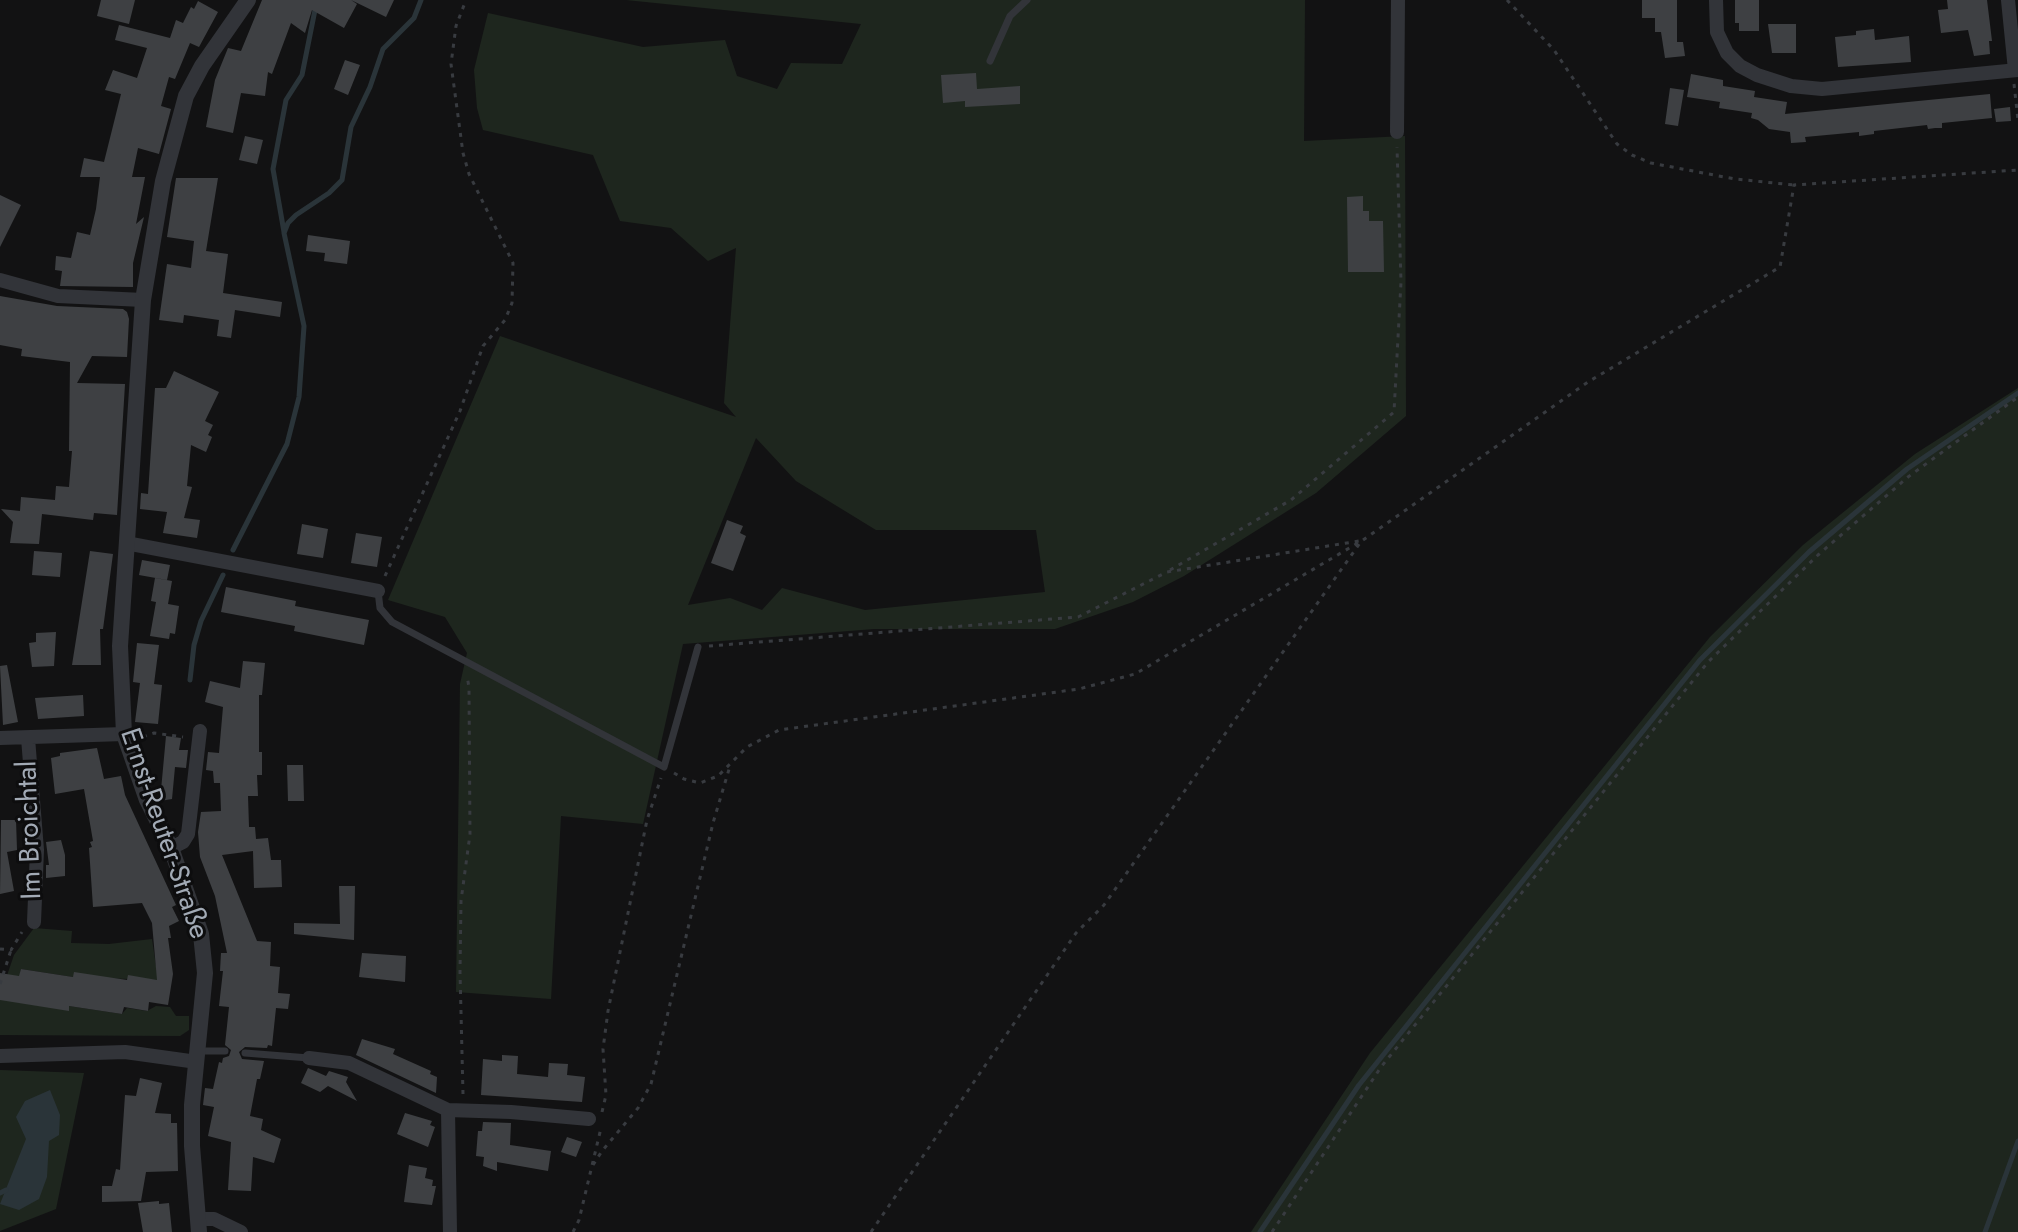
<!DOCTYPE html>
<html>
<head>
<meta charset="utf-8">
<style>
  body { margin:0 }
  canvas { display:block; background:#121213 }
</style>
</head>
<body>
<canvas width="2018" height="1232"></canvas>
<script>
const ctx = document.querySelector('canvas').getContext('2d');
ctx.lineJoin = 'round';
function fillPath(path, color) { ctx.fillStyle = color; ctx.fill(path, 'evenodd'); }
const shape = rows => new Path2D(rows.map(r => 'M' + r).join(''));
function strokePath(path, color, width, dash) { ctx.strokeStyle = color; ctx.lineWidth = width; ctx.lineCap = dash ? 'butt' : 'round'; ctx.setLineDash(dash || []); ctx.stroke(path); }
function write(font, color, halo, rows, align = 'center') {
  ctx.font = font + ' Jost,sans-serif'; ctx.lineWidth = 6; ctx.setLineDash([]); ctx.textBaseline = 'middle'; ctx.strokeStyle = halo; ctx.fillStyle = color; for (const [text, x, y, turn = 0] of rows) {
    ctx.save(); ctx.translate(x, y); ctx.rotate((+turn || 0) * Math.PI / 180); ctx.textAlign = isNaN(turn) ? turn : align; if (halo) ctx.strokeText(text, 0, 0); ctx.fillText(text, 0, 0); ctx.restore();
  }
}
fillPath(shape([
  [626,0,1305,0,1304,141,1405,136,1406,416,1316,493,1184,576,1133,602,1055,629,874,629,683,644,643,824,561,816,551,999,456,992,460,684,467,653,445,617,388,600,500,336,736,417,724,403,736,248,708,261,671,228,620,221,593,155,483,130,477,108,474,70,488,13,643,47,725,40,737,76,777,89,791,63,842,64,861,24],
  [756,438,796,481,876,530,1036,530,1045,592,865,610,782,588,762,610,730,598,688,605],
  [2018,388,2018,1232,1251,1232,1370,1053,1710,637,1803,545,1915,454],
  [34,928,72,931,71,943,109,944,152,939,158,980,73,977,21,969,16,1002,69,1010,69,1006,122,1014,127,1008,147,1011,156,1006,170,1007,176,1016,189,1016,189,1030,180,1036,0,1035,0,996,14,955],
  [0,1070,84,1073,56,1209,0,1231]
]), '#1e261e');
fillPath(shape([
  [50,1090,60,1115,59,1135,49,1141,47,1177,39,1199,19,1210,0,1204,26,1139,16,1117,25,1101]
]), '#2a3439');
strokePath(shape([
  [284,232,273,169,286,100,302,75,317,0],
  [233,550,287,444,299,397,304,326,284,233,288,223,296,215,329,193,342,180,351,127,370,87,383,49,414,18,421,0],
  [190,680,194,645,201,621,223,575],
  [0,1193,6,1190],
  [1260,1232,1359,1085,1700,660,1809,552,1907,469,2018,393],
  [1985,1232,2018,1141]
]), '#2a3439', 5);
fillPath(shape([
  [101,0,135,0,129,24,97,16],
  [262,0,394,0,386,17,351,0,357,4,344,28,312,10,305,33,291,23,272,74,268,72,265,96,241,93,233,133,206,127,215,80,228,48,241,51],
  [1642,0,1677,0,1677,42,1683,42,1685,56,1665,58,1661,32,1655,32,1655,18,1642,18],
  [1735,0,1759,0,1759,31,1739,31,1739,23,1735,23],
  [1947,0,1987,0,1992,41,1989,41,1990,54,1974,56,1968,30,1941,33,1938,10,1948,9],
  [198,1,218,12,199,47,190,43,175,79,169,77,161,106,171,109,159,154,138,148,132,177,145,177,136,224,144,217,133,263,133,287,60,286,62,271,55,270,56,256,71,258,77,232,90,235,96,209,100,177,80,177,84,158,104,162,121,94,105,90,113,70,137,78,147,48,115,40,119,25,170,38,176,20,183,23,191,7,194,9],
  [1768,24,1796,24,1796,53,1772,53],
  [1874,29,1875,40,1909,36,1911,62,1838,67,1835,37,1856,35,1856,31],
  [345,60,360,65,348,95,334,89],
  [976,73,977,89,1020,86,1020,104,965,107,965,101,943,103,941,75],
  [1691,74,1723,80,1723,86,1755,91,1754,97,1787,102,1785,114,1990,94,1992,118,1942,123,1942,128,1935,128,1928,129,1927,125,1874,131,1874,134,1859,136,1859,132,1805,137,1806,142,1791,143,1790,132,1769,129,1758,120,1751,118,1752,113,1719,108,1720,102,1687,97],
  [1670,88,1684,90,1678,126,1665,124],
  [2010,107,2011,121,1996,122,1994,109],
  [245,136,263,140,257,164,239,160],
  [176,178,218,178,206,251,228,254,223,293,282,302,280,317,235,310,231,338,217,336,219,320,184,315,183,323,159,320,167,264,191,268,194,241,167,237],
  [0,195,21,205,0,247],
  [1363,196,1363,211,1369,211,1369,221,1383,221,1384,272,1348,272,1347,197],
  [308,235,350,241,347,264,324,261,325,253,306,251],
  [0,296,57,306,123,309,127,312,129,319,127,357,92,356,77,383,125,384,117,515,94,513,93,520,42,514,39,544,10,543,13,522,1,509,20,511,21,497,55,500,56,486,69,487,72,451,69,451,70,362,21,356,22,349,0,345],
  [174,371,219,392,205,421,213,425,208,435,212,437,206,452,191,445,187,486,192,487,184,518,200,520,197,538,163,533,167,512,140,509,141,493,148,494,155,388,166,388],
  [727,520,743,526,740,533,746,536,733,571,711,563],
  [302,524,328,529,323,558,297,554],
  [356,533,382,537,377,567,351,563],
  [34,551,62,553,60,577,32,575],
  [90,551,113,554,103,629,100,629,101,665,72,665],
  [142,560,170,565,167,580,139,575],
  [155,578,172,581,168,604,179,606,175,634,170,633,169,639,150,636,156,602,151,601],
  [226,587,296,601,295,606,369,620,364,645,294,631,295,626,221,612],
  [56,632,54,666,32,667,29,643,36,642,36,633],
  [137,643,159,645,154,684,162,685,158,724,135,722,140,683,133,682],
  [243,661,265,663,262,695,259,695,259,752,262,752,262,775,257,775,258,796,248,796,249,827,255,827,256,839,268,838,271,860,281,860,282,887,254,888,253,851,222,855,257,941,271,942,270,966,280,967,278,993,290,994,288,1009,276,1008,272,1046,268,1045,267,1048,245,1047,239,1052,242,1059,264,1061,260,1079,257,1079,250,1116,263,1119,261,1130,281,1139,274,1163,253,1157,251,1191,228,1190,231,1142,208,1136,214,1107,203,1105,205,1088,213,1089,219,1062,222,1063,223,1058,229,1056,231,1050,225,1045,229,1007,219,1006,223,971,220,971,221,953,227,953,215,896,200,857,198,832,201,812,221,811,220,783,214,783,213,771,206,770,208,752,219,753,223,707,205,702,210,681,240,688],
  [7,665,18,722,3,725,0,666],
  [83,695,84,716,38,719,35,698],
  [166,736,181,738,179,750,188,750,186,768,175,767,172,799,160,801],
  [97,748,104,779,121,776,125,795,176,905,172,907,179,921,169,926,171,938,168,938,173,974,168,1005,149,1002,148,1011,124,1007,122,1014,69,1006,69,1011,0,1000,0,973,19,976,21,969,73,977,74,972,127,980,128,975,157,980,152,923,142,903,93,907,89,848,92,847,90,842,93,841,84,789,55,794,51,758,60,756,60,753],
  [287,765,303,765,304,801,288,801],
  [1,820,16,820,17,850,7,852,14,891,0,894],
  [61,840,65,855,65,876,46,878,46,865,49,865,46,842],
  [339,886,355,886,354,940,294,934,294,923,340,924],
  [362,953,406,956,405,982,359,977],
  [362,1039,395,1049,393,1054,431,1071,430,1074,437,1077,436,1093,356,1055],
  [502,1055,518,1056,517,1074,548,1077,549,1063,568,1064,567,1075,585,1077,582,1102,481,1095,483,1059,502,1061],
  [308,1068,326,1076,329,1071,348,1077,346,1082,357,1101,328,1086,320,1092,301,1083],
  [140,1078,162,1083,155,1113,171,1114,171,1123,177,1123,178,1171,146,1172,141,1201,102,1202,102,1186,112,1186,116,1169,120,1170,125,1095,136,1096],
  [405,1113,432,1121,430,1125,435,1127,428,1147,397,1134],
  [483,1122,511,1123,510,1145,551,1151,548,1171,497,1162,497,1171,483,1166,484,1157,476,1156,478,1131,482,1131],
  [567,1137,582,1142,576,1157,561,1152],
  [409,1165,427,1168,425,1178,433,1180,432,1186,436,1186,432,1205,404,1202],
  [159,1201,159,1204,169,1203,172,1232,143,1232,138,1203]
]), '#3e4043');
strokePath(shape([
  [1507,0,1554,50,1617,144,1632,155,1651,163,1735,179,1794,185],
  [2014,84,2018,120],
  [1170,570,1291,500,1394,412,1401,282,1397,147],
  [385,576,460,411,483,346,505,320,512,303,513,263,469,174,463,153,451,64,456,26,466,0],
  [709,646,1078,617,1167,572,1359,541],
  [143,737,154,733,183,737],
  [674,773,684,779,700,783,718,776,747,747,779,730,1079,689,1135,674,1363,540,1588,382,1780,267,1794,185,2018,170],
  [0,949,11,950,22,932],
  [0,984,11,950],
  [463,1094,460,972,461,901,470,834,469,688,467,675],
  [602,1112,606,1095,603,1049,608,1011,647,820,661,778],
  [593,1165,602,1151,638,1108,651,1084,713,823,730,766],
  [573,1232,579,1220,601,1128],
  [871,1232,1076,933,1104,905,1360,543],
  [1272,1232,1381,1067,1708,662,1818,555,1908,477,2018,397]
]), '#383b40', 3, [4, 6]);
strokePath(shape([
  [990,61,1010,16,1027,0],
  [378,591,380,608,392,622,664,767,698,647],
  [199,1051,225,1051],
  [245,1053,309,1058]
]), '#323439', 7);
strokePath(shape([
  [1716,0,1717,32,1727,53,1740,66,1757,75,1791,86,1822,89,2018,70],
  [2008,0,2015,70],
  [1397,132,1398,0],
  [0,280,58,296,143,300],
  [126,543,378,591],
  [0,738,124,734],
  [28,738,37,850,34,922],
  [171,848,183,842,188,834,200,731],
  [0,1056,125,1052,197,1062],
  [309,1058,349,1063,448,1110,511,1112,589,1119],
  [448,1110,450,1232],
  [199,1219,214,1219,241,1232]
]), '#323439', 14);
strokePath(shape([
  [199,1232,192,1146,192,1105,205,973,201,934,171,848,147,800,124,734,120,646,143,300,163,181,186,96,202,66,248,0]
]), '#323439', 16);
write('28px', '#a2aab5', '#0d0d0e', [
  ["Im Broichtal",31,830,-92],
  ["Ernst-Reuter-Straße",163,834,71]
]);
</script>
</body>
</html>
